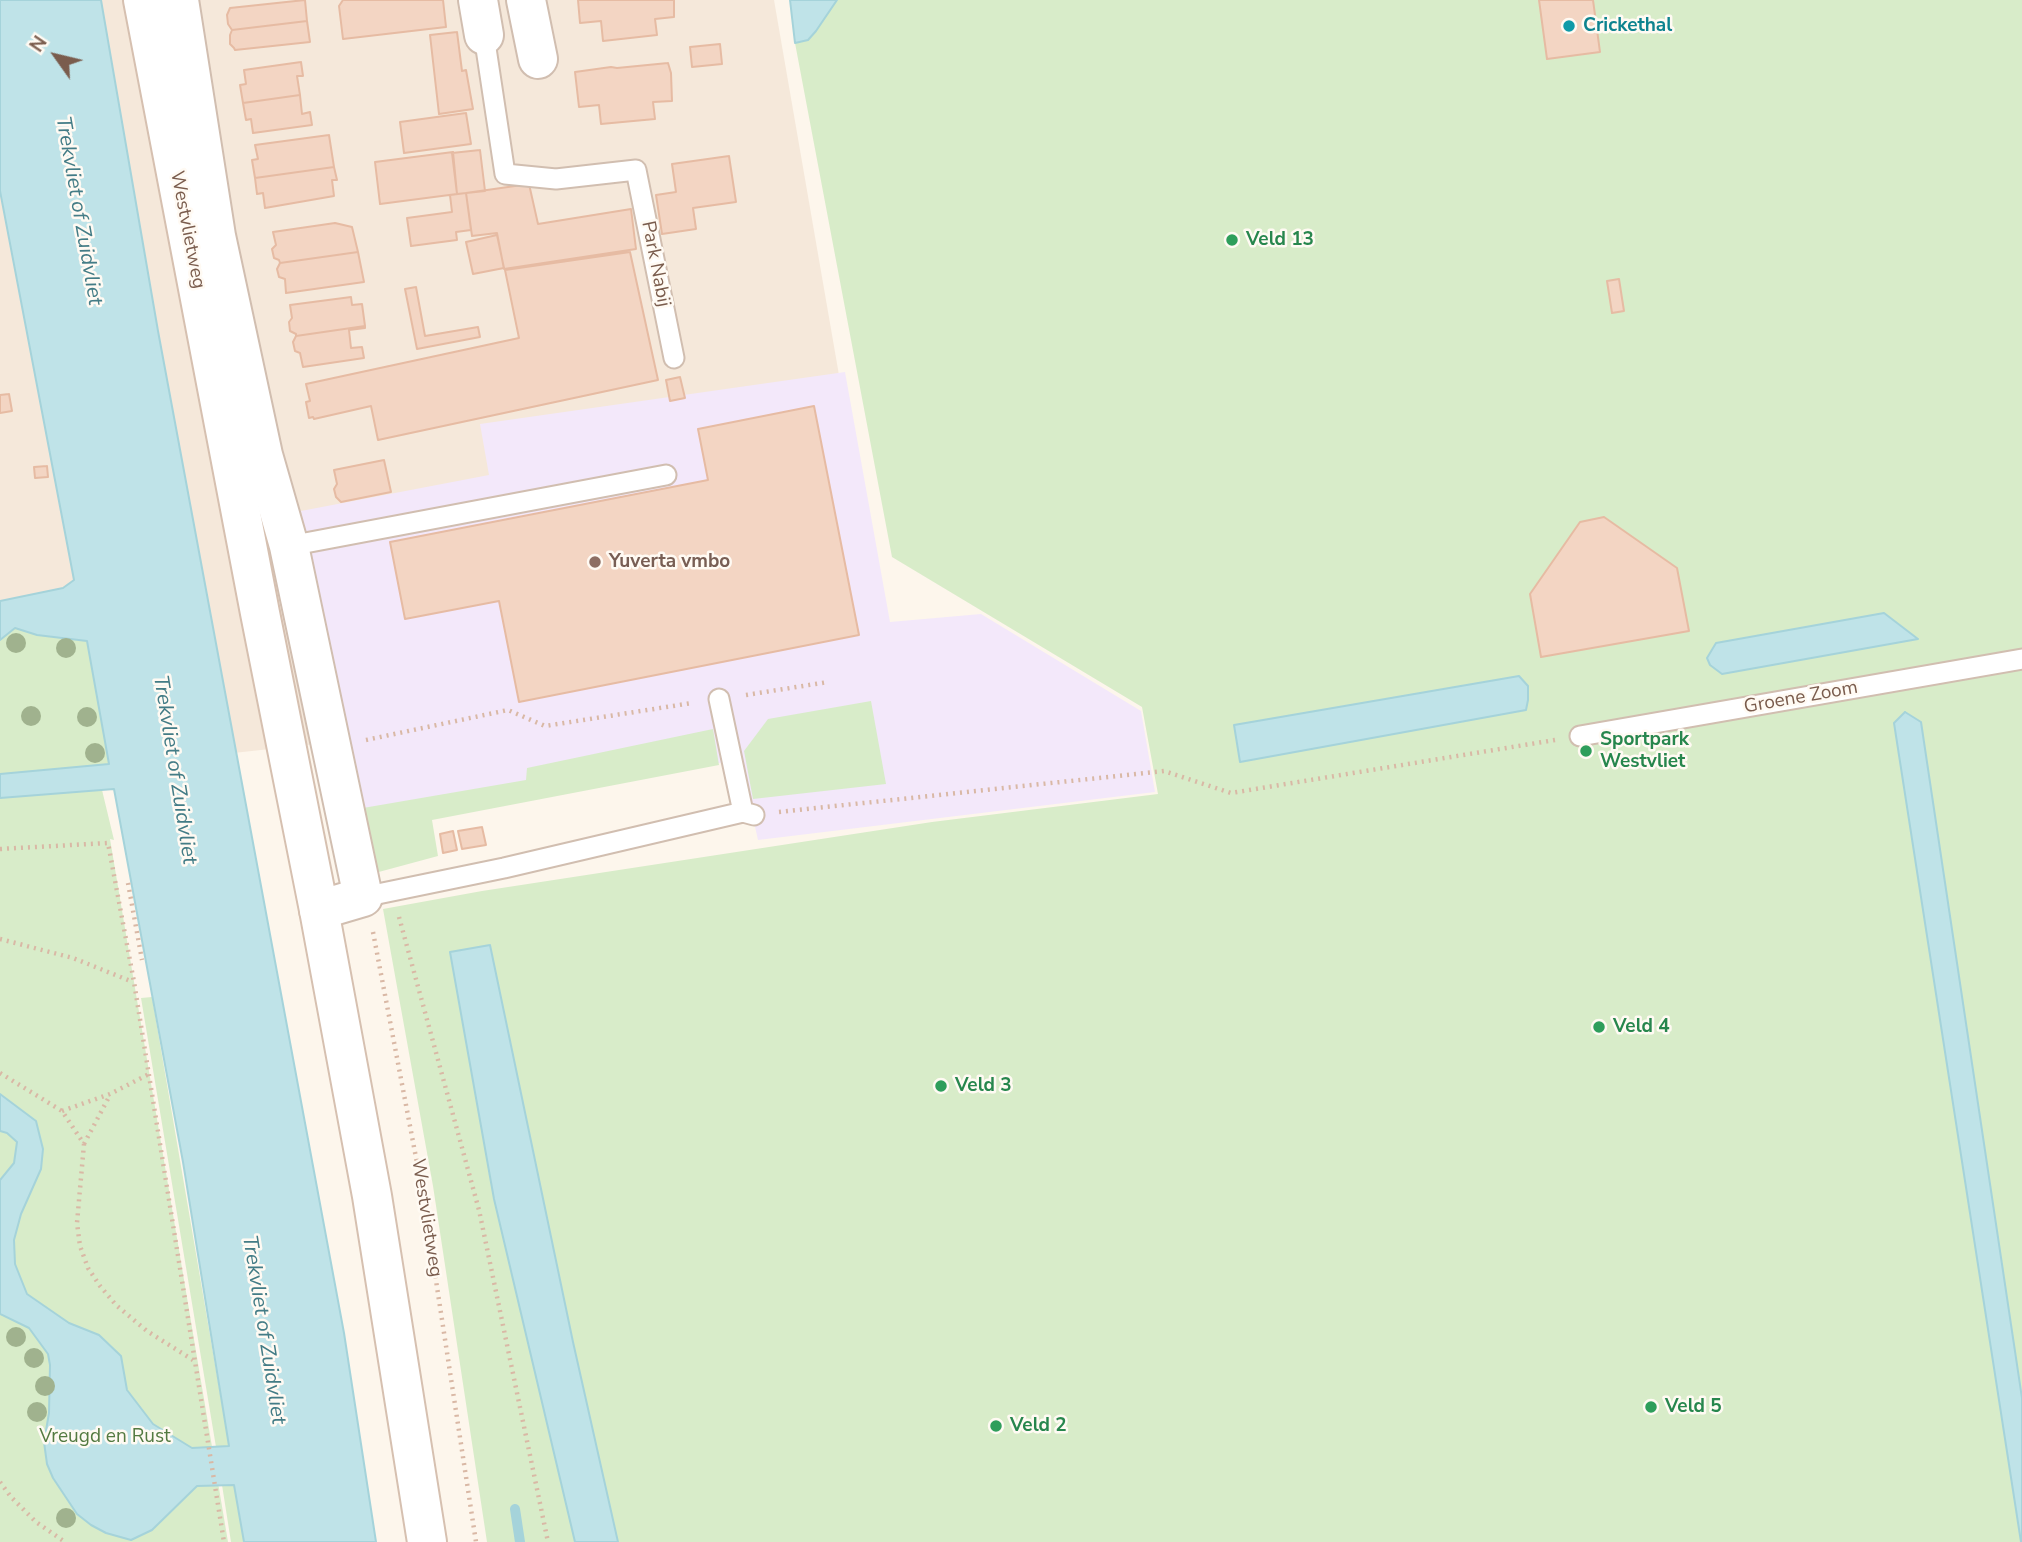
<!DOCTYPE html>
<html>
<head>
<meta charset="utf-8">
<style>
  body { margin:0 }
  #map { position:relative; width:2022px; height:1542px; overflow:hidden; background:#fdf6ec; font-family:"Nunito Sans",sans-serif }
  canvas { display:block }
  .north { position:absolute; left:21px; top:21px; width:70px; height:70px; -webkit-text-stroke:5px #fffaf3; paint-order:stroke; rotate:304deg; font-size:19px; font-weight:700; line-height:28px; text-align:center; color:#7a5c4d }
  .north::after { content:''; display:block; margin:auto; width:24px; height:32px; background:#7a5c4d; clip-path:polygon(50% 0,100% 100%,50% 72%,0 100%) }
</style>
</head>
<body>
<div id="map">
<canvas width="2022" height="1542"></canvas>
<div class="north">N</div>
</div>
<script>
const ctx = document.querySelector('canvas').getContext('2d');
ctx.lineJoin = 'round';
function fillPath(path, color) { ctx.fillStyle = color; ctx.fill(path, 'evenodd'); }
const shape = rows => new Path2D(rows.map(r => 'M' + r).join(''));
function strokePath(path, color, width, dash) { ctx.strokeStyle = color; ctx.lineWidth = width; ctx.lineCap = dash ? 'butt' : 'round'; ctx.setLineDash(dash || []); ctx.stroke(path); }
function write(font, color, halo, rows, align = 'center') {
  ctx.font = font + ' "Nunito Sans",sans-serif'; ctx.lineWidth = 5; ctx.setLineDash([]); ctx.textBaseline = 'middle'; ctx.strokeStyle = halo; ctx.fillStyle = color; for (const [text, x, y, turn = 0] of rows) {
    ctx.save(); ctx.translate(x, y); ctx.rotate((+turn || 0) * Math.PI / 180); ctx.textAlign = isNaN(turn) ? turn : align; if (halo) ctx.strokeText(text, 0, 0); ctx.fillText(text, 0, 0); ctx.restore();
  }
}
fillPath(shape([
  [0,0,774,0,892,681,78,770,0,777]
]), '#f5e8da');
fillPath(shape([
  [845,372,890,622,981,614,1141,711,1155,792,758,840,740,759,365,832,301,511,489,475,480,424]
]), '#f3e8fa');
fillPath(shape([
  [837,0,2022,0,2022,1542,618,1542,573,1342,490,945,450,952,494,1200,575,1542,487,1542,433,1186,383,909,482,891,932,822,1158,794,1142,707,892,557,795,43,808,40,816,31],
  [15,628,37,635,87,641,109,765,0,774,0,640],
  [871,701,886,784,753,799,744,751,768,719],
  [713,729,719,765,432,820,438,856,375,873,363,808,526,780,527,768],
  [102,790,114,840,110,839,228,1542,0,1542,0,798],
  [152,997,229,1446,216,1447,141,998],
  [222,1485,235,1485,244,1542,231,1542]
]), '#d8ecc9');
const water = shape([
  [0,0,101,0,158,331,344,1333,376,1542,244,1542,234,1485,197,1486,152,1530,131,1540,106,1533,91,1525,77,1514,53,1478,47,1464,44,1442,49,1413,50,1365,48,1354,29,1328,0,1314,0,1180,14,1163,17,1142,7,1133,0,1131,0,1094,36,1121,43,1149,41,1169,21,1214,14,1240,15,1264,27,1294,69,1323,99,1335,121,1356,127,1390,153,1424,192,1448,229,1446,183,1162,114,789,0,798,0,774,109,764,87,641,37,635,15,628,0,640,0,601,63,588,74,580,0,191,0,0],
  [790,0,837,0,816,31,808,40,795,43,790,0],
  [1884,613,1918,639,1722,674,1710,665,1707,658,1716,643,1884,613],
  [1519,676,1528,686,1528,700,1526,710,1240,762,1234,725,1519,676],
  [1905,712,1921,722,2022,1398,2022,1542,2021,1542,1894,723,1905,712],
  [490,945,573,1342,618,1542,575,1542,494,1199,450,952,490,945]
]);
fillPath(water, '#bfe3e8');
strokePath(water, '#a5d3da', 2);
strokePath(shape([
  [515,1509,520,1542]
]), '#a5d3da', 10);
const building = shape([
  [305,0,307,21,232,30,228,24,227,15,230,8,305,0],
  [343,0,443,0,446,27,343,39,339,6,343,0],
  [578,0,674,0,674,17,655,19,657,35,603,41,601,21,580,23,578,0],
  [1539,0,1593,0,1600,52,1547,59,1539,0],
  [307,21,310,42,235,50,234,48,230,44,230,35,232,30,307,21],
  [457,32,462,71,466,70,473,109,439,114,430,35,457,32],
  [720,44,722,64,692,67,690,47,720,44],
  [301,62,303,76,297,76,300,95,243,103,240,85,246,84,244,70,301,62],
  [668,63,671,73,672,101,653,102,655,119,601,124,599,105,579,107,575,72,611,67,617,68,668,63],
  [300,95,302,114,310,112,312,125,253,133,251,119,246,120,243,103,300,95],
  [466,113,471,144,404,153,400,122,466,113],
  [329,135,334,167,255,178,252,160,258,159,255,145,329,135],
  [480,150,485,191,457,194,452,153,480,150],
  [453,152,457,194,380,204,375,162,453,152],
  [729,156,736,202,693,208,696,229,662,234,656,195,676,192,672,164,729,156],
  [334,167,337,180,332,180,334,196,265,208,263,193,257,194,255,178,334,167],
  [529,184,538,224,631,209,636,249,504,269,497,233,472,236,466,193,529,184],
  [466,193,471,230,456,232,457,240,411,246,407,218,452,212,450,195,466,193],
  [335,223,352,227,358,252,280,263,279,260,274,258,272,249,276,245,273,232,335,223],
  [497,235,504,268,473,274,466,242,497,235],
  [358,252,364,282,286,293,285,279,279,277,277,269,280,263,358,252],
  [630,252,658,380,378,440,371,406,314,419,313,417,309,418,306,402,310,401,306,384,519,338,505,270,630,252],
  [1619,279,1624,311,1612,313,1607,281,1619,279],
  [416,287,425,336,478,327,480,337,417,349,405,289,416,287],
  [351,297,352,305,362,304,365,326,296,336,296,334,290,331,289,322,292,318,290,305,351,297],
  [365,326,365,328,349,330,351,348,362,347,364,358,303,367,300,353,295,351,293,342,296,336,365,326],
  [680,377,685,398,670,401,666,380,680,377],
  [9,394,12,411,0,413,0,395,9,394],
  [814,406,859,635,519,702,499,601,405,619,390,542,708,480,698,429,814,406],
  [384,460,391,492,341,502,336,497,334,489,337,484,334,470,384,460],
  [47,466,48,477,35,478,34,467,47,466],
  [1604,517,1677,568,1689,631,1541,657,1530,594,1580,522,1604,517],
  [482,827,486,845,462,849,458,831,482,827],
  [453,831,457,850,443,853,440,834,453,831]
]);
fillPath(building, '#f3d5c3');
strokePath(building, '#e6bba3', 2);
const lane = shape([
  [484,35,505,174,556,179,636,170,674,358],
  [289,546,666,475],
  [719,699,743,812],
  [1580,736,2022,659],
  [363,897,504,868,743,812,754,815]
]);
const street = shape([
  [179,0,216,236,263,455,289,546,363,897,319,910],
  [478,0,484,35],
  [526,0,538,59]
]);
const secondary = shape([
  [143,0,260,613,319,910,372,1196,427,1542]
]);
strokePath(lane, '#d1beb0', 23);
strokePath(street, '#d1beb0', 42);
strokePath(secondary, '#d6c0b0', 42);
strokePath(shape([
  [746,695,828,682],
  [366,740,508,710,545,726,692,703],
  [779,812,1164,771,1231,793,1555,740],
  [0,849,108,843,134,982,224,1542],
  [128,883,142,960],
  [399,917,479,1210,548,1542],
  [373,932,422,1189,476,1542],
  [0,939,73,958,133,982],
  [0,1073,62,1111,84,1144,77,1223,80,1246,88,1268,100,1286,116,1305,147,1331,193,1360],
  [62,1111,110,1094,149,1074],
  [84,1144,110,1095],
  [0,1482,11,1497,36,1522,65,1542]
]), '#d9b8a5', 4.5, [2, 5]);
strokePath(lane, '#fff', 19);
strokePath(street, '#fff', 38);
strokePath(secondary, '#fff', 38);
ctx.fillStyle = '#a0b28e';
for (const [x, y] of [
  [16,643],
  [66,648],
  [31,716],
  [87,717],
  [95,753],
  [16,1337],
  [34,1358],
  [45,1386],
  [37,1412],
  [66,1518]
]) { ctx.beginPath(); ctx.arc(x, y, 10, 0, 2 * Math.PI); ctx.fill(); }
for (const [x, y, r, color] of [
  [1569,26,7,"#0f9aa8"],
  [1232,240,7,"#2e9e5b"],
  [595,562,7,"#8d6e63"],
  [1586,751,7,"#2e9e5b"],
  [1599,1027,7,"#2e9e5b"],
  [941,1086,7,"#2e9e5b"],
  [1651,1407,7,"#2e9e5b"],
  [996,1426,7,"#2e9e5b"]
]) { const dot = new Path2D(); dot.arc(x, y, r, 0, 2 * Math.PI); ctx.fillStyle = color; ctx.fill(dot); strokePath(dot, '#fffaf3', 2.5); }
write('bold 19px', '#0d838f', '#fffaf3', [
  ["Crickethal",1583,26]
], 'left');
write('19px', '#7a5c4d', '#fffaf3', [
  ["Westvlietweg",187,230,79],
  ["Park Nabij",655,264,79],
  ["Groene Zoom",1801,698,-10],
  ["Westvlietweg",426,1218,81]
]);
write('bold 19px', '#27864d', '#fffaf3', [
  ["Veld 13",1246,240],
  ["Sportpark",1600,740],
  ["Westvliet",1600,762],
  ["Veld 4",1613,1027],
  ["Veld 3",955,1086],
  ["Veld 5",1665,1407],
  ["Veld 2",1010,1426]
], 'left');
write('bold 19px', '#785e54', '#fffaf3', [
  ["Yuverta vmbo",609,562]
], 'left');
write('19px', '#537a41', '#fffaf3', [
  ["Vreugd en Rust",105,1437]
]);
write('italic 21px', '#437c86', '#fffaf3', [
  ["Trekvliet of Zuidvliet",78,211,80],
  ["Trekvliet of Zuidvliet",174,770,81],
  ["Trekvliet of Zuidvliet",263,1330,81]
]);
</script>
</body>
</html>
